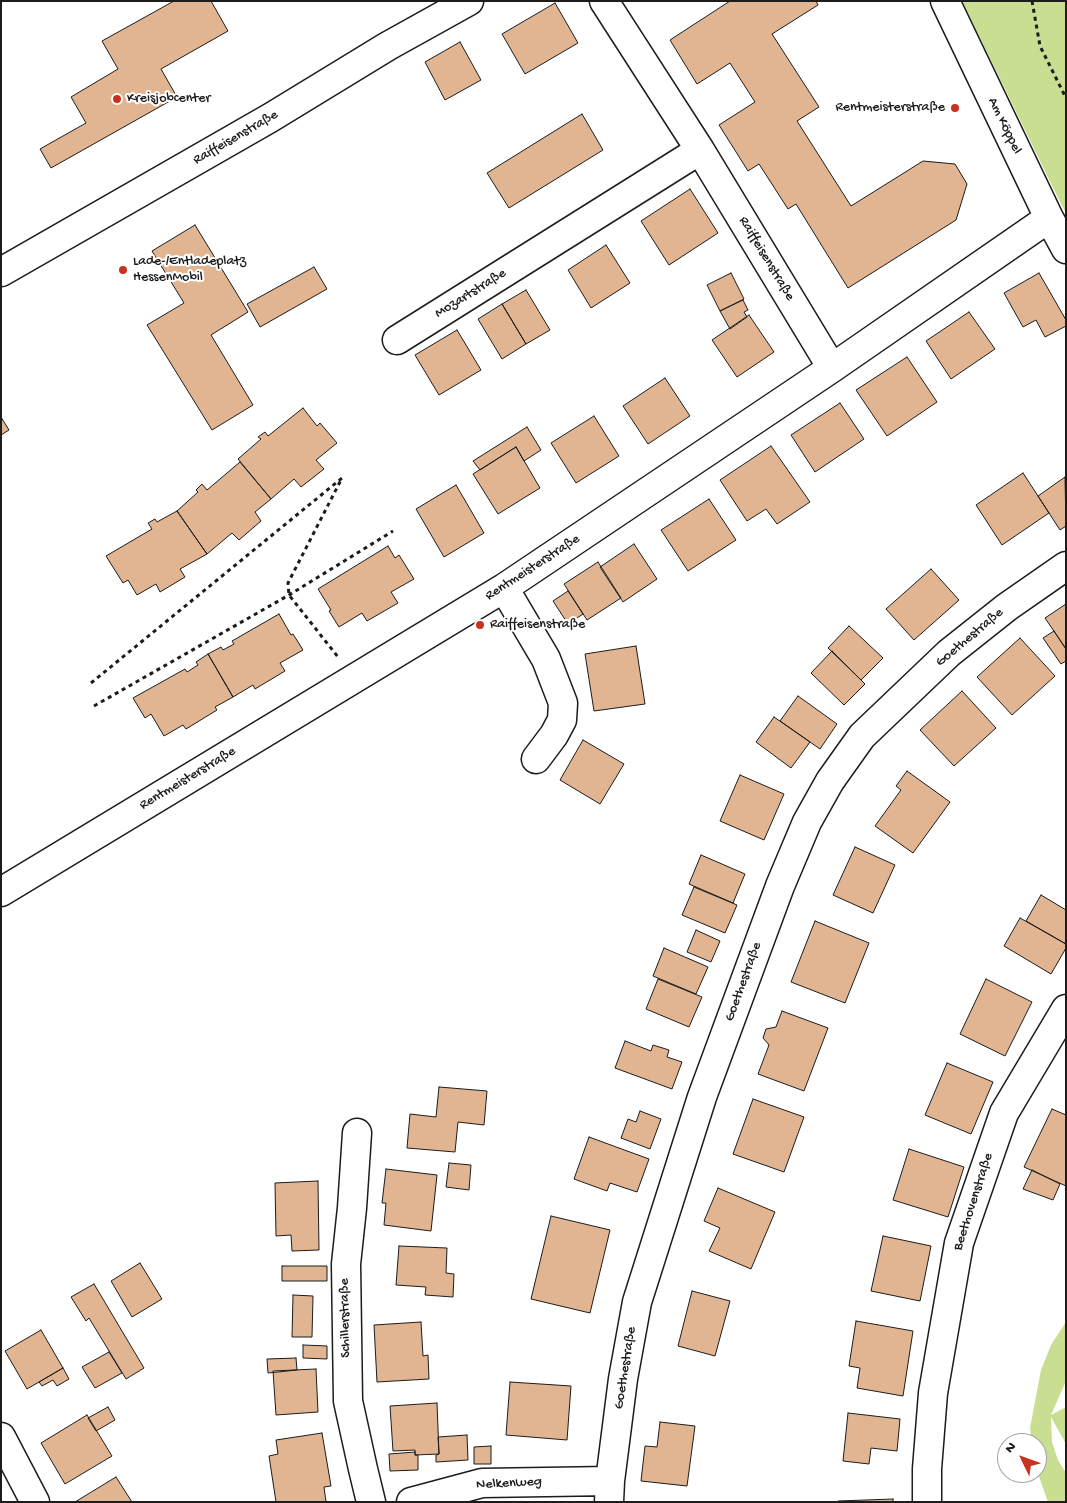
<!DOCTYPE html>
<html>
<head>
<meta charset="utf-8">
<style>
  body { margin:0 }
  #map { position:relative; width:1067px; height:1503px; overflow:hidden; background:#fff; font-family:"Gochi Hand",sans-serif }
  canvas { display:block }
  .frame { position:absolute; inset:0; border:2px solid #1c1c1c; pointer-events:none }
  .north { position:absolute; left:997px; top:1433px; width:50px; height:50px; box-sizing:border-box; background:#fff; border:1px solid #a4a4a4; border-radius:50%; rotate:312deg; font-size:14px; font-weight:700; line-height:20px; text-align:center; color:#1c1c1c }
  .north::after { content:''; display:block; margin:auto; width:18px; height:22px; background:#c8321e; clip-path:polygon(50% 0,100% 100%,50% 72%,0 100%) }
</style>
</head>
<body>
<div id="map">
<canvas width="1067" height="1503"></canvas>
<div class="frame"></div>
<div class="north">N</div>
</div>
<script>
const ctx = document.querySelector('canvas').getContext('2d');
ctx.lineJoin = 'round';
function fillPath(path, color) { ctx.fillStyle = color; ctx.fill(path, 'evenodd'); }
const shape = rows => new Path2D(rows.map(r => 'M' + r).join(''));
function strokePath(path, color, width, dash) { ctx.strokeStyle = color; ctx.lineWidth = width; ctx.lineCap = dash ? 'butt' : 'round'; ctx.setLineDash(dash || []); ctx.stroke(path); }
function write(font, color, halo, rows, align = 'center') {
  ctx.font = font + ' "Gochi Hand",sans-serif'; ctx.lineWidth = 4; ctx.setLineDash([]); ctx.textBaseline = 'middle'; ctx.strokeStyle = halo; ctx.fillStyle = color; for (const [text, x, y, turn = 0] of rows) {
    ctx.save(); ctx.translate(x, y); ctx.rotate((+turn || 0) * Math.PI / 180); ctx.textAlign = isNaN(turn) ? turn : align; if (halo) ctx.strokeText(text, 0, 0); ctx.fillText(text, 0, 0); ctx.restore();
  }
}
fillPath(shape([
  [962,1,1066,1,1066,213,1061,204],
  [1066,1322,1066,1381,1051,1415,1066,1407,1066,1444,1051,1417,1052,1442,1058,1460,1066,1473,1066,1502,1048,1502,1037,1471,1037,1443,1032,1443,1030,1428,1041,1370,1051,1345]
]), '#cade92');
const building = shape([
  [174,1,211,1,228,31,161,69,177,97,51,168,40,149,86,123,71,97,118,69,102,41,174,1],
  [730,1,816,1,818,5,772,34,819,107,797,121,851,206,923,161,955,164,967,184,956,220,848,288,796,204,788,209,759,164,748,171,719,125,755,102,730,63,697,84,670,40,730,1],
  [555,3,578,43,525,74,502,34,555,3],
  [460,42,481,80,445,100,425,62,460,42],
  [582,114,603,150,509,208,487,173,582,114],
  [690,189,718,233,669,265,641,221,690,189],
  [195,225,248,312,211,335,253,405,212,430,147,325,184,303,152,251,195,225],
  [606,245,630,283,591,308,568,270,606,245],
  [314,267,327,289,260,327,247,304,314,267],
  [731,273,744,299,720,311,707,285,731,273],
  [1039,273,1066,320,1066,326,1045,337,1036,320,1023,327,1004,293,1039,273],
  [526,290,550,330,526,344,502,304,526,290],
  [743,300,748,310,744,312,747,317,730,329,720,311,743,300],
  [502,304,526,344,502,359,478,319,502,304],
  [969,312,995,349,951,379,926,341,969,312],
  [749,315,774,352,737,377,712,340,749,315],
  [457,330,481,370,439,395,415,355,457,330],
  [907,357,937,402,887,436,856,390,907,357],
  [665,378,690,416,648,444,623,406,665,378],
  [840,403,864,439,815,472,791,435,840,403],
  [303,408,317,426,320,423,337,443,316,460,324,469,301,487,294,479,271,499,238,459,261,439,258,437,265,432,268,436,303,408],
  [594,416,619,456,576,483,551,443,594,416],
  [1,417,9,430,1,435,1,417],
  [527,427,541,450,524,461,516,447,480,470,473,461,527,427],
  [771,446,810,502,777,524,766,509,747,521,720,480,771,446],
  [516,447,540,488,498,514,473,474,516,447],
  [240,462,271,499,255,512,261,521,239,540,232,533,207,554,177,511,198,492,196,490,202,484,207,490,240,462],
  [1023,473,1049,513,1002,545,976,505,1023,473],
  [1065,477,1066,526,1060,530,1038,496,1065,477],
  [456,485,484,533,444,557,416,509,456,485],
  [709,499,736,540,688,571,661,530,709,499],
  [177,511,207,554,180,569,185,577,160,592,156,584,137,595,128,580,123,583,106,556,152,529,148,523,155,519,157,522,177,511],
  [634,544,657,579,623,602,600,567,634,544],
  [388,546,395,558,399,555,414,579,391,592,398,603,367,621,362,613,339,627,329,611,331,610,318,589,388,546],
  [598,562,621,598,587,620,564,584,598,562],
  [931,569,959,600,914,640,886,609,931,569],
  [568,591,583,614,568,624,553,601,568,591],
  [1066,604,1066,649,1045,618,1066,604],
  [279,614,291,635,293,634,303,650,280,663,285,671,255,689,253,685,233,697,208,654,221,647,223,650,234,644,232,641,279,614],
  [849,626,883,658,861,680,828,648,849,626],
  [1054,631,1066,649,1066,661,1061,664,1043,638,1054,631],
  [1020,638,1055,676,1012,715,977,677,1020,638],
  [636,646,645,704,594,711,585,654,636,646],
  [832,651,865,684,844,705,811,673,832,651],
  [208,654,233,697,215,707,217,710,186,729,183,725,164,736,151,714,145,718,133,698,185,669,187,672,198,665,196,662,208,654],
  [962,691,996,728,954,766,920,730,962,691],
  [798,696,837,724,820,749,780,721,798,696],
  [774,717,810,742,791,768,756,742,774,717],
  [583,740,624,764,600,804,560,780,583,740],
  [907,771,950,802,913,853,875,826,901,790,896,786,907,771],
  [740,775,784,794,764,840,720,821,740,775],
  [855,847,895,865,873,913,833,895,855,847],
  [701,855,745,874,733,903,689,884,701,855],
  [694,887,737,905,725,933,682,915,694,887],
  [1041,895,1066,910,1066,944,1026,921,1041,895],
  [1020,918,1066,944,1066,948,1051,974,1004,946,1020,918],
  [815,921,869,943,845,1003,791,982,815,921],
  [696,930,720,941,711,962,687,952,696,930],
  [664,948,708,967,696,994,653,976,664,948],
  [658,979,702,997,689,1027,646,1009,658,979],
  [986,979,1032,1002,1005,1056,960,1034,986,979],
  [782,1011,828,1028,804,1091,758,1074,769,1045,763,1038,766,1029,776,1027,782,1011],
  [625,1041,651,1051,653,1045,669,1050,667,1057,682,1062,672,1089,615,1068,625,1041],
  [947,1063,993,1082,971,1134,925,1115,947,1063],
  [439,1087,487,1091,484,1125,458,1122,455,1152,407,1148,410,1114,436,1117,439,1087],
  [753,1099,804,1117,784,1172,733,1154,753,1099],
  [1052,1109,1066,1115,1066,1186,1024,1167,1052,1109],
  [640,1111,661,1119,650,1149,621,1138,628,1119,636,1122,640,1111],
  [589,1137,649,1159,637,1192,610,1183,607,1191,574,1179,589,1137],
  [909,1149,964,1167,948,1217,893,1200,909,1149],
  [449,1163,471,1165,469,1190,446,1187,449,1163],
  [386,1169,437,1175,431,1231,384,1225,386,1203,382,1203,386,1169],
  [1032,1170,1060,1184,1053,1200,1023,1189,1032,1170],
  [318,1181,319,1250,292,1251,291,1235,276,1236,275,1183,318,1181],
  [718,1188,775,1212,751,1269,709,1251,720,1228,704,1221,718,1188],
  [551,1216,610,1230,590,1313,531,1299,551,1216],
  [883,1236,931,1246,920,1301,871,1291,883,1236],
  [399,1246,447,1248,446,1273,454,1274,453,1297,425,1295,426,1287,396,1285,399,1246],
  [140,1263,162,1299,132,1317,111,1281,140,1263],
  [282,1266,327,1266,327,1281,282,1281,282,1266],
  [94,1284,144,1368,126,1379,89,1318,86,1321,71,1297,94,1284],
  [692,1291,730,1301,715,1356,678,1346,692,1291],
  [293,1295,313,1296,312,1337,292,1337,293,1295],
  [856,1321,913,1331,903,1396,857,1388,860,1368,849,1366,856,1321],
  [421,1322,423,1356,428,1355,429,1379,377,1382,374,1325,421,1322],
  [41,1330,63,1368,27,1389,5,1351,41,1330],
  [303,1345,327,1346,327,1359,303,1358,303,1345],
  [109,1352,122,1373,95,1388,82,1367,109,1352],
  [296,1358,297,1370,268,1373,267,1359,296,1358],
  [63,1368,69,1379,57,1386,53,1380,42,1386,39,1382,63,1368],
  [316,1369,318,1412,276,1415,273,1371,316,1369],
  [510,1382,571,1386,567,1440,506,1435,510,1382],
  [437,1403,439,1454,415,1455,415,1450,393,1451,390,1406,437,1403],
  [108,1407,115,1420,96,1431,88,1418,108,1407],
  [848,1413,900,1419,897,1451,871,1448,869,1464,843,1461,848,1413],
  [87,1415,112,1456,65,1484,41,1443,87,1415],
  [660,1422,695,1426,687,1486,641,1481,645,1446,657,1447,660,1422],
  [322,1433,331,1486,324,1487,326,1502,276,1502,269,1456,278,1454,276,1440,322,1433],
  [467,1435,468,1460,436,1462,436,1455,439,1454,438,1437,467,1435],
  [491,1446,491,1464,474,1464,474,1447,491,1446],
  [415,1452,415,1455,418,1455,418,1470,390,1471,389,1454,415,1452],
  [116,1477,132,1502,75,1502,116,1477],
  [893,1499,893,1502,838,1502,838,1501,893,1499]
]);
fillPath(building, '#e1b591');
strokePath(building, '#1c1c1c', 1);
const minor = shape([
  [604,1,700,150,832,368],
  [945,1,1049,218,1066,249],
  [1,272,270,118,388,46,469,1],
  [397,340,700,150],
  [504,588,546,659,563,703,562,720,554,735,536,759],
  [1,892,504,588,832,368,1049,218],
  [357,1133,352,1208,346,1264,348,1401,363,1469,371,1502],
  [1,1437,35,1502],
  [411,1502,482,1483,610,1481],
  [609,1502,610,1481,623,1379,637,1302,702,1097,780,886,807,822,830,781,862,736,949,653,1007,607,1066,566],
  [927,1502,927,1469,933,1393,959,1243,1004,1113,1066,1009]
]);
strokePath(minor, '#1c1c1c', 31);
strokePath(shape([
  [1032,1,1040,46,1066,98],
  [91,683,342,478,288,583,289,595,338,657],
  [94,706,289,595,393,531]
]), '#1c1c1c', 3, [4, 4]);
strokePath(minor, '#fff', 28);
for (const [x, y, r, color] of [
  [117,99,5,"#c8321e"],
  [955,108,5,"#c8321e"],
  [123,270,5,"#c8321e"],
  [480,625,5,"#c8321e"]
]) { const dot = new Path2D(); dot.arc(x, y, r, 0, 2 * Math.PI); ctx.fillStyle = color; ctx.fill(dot); strokePath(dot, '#fff', 2); }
write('14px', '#1c1c1c', '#fff', [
  ["Kreisjobcenter",127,99],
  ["Rentmeisterstraße",945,108,"right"],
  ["Lade-/Entladeplatz",133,262],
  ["HessenMobil",133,278],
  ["Raiffeisenstraße",490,625]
], 'left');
write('14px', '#1c1c1c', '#fff', [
  ["Am Köppel",1004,126,64],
  ["Raiffeisenstraße",236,138,-30],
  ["Raiffeisenstraße",766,259,59],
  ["Mozartstraße",471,294,-32],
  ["Rentmeisterstraße",533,568,-33],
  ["Goethestraße",970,638,-40],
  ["Rentmeisterstraße",188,779,-31],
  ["Goethestraße",744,982,-70],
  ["Beethovenstraße",974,1202,-72],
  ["Schillerstraße",346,1318,-91],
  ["Goethestraße",626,1368,-81],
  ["Nelkenweg",509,1484,-3]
]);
</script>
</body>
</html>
